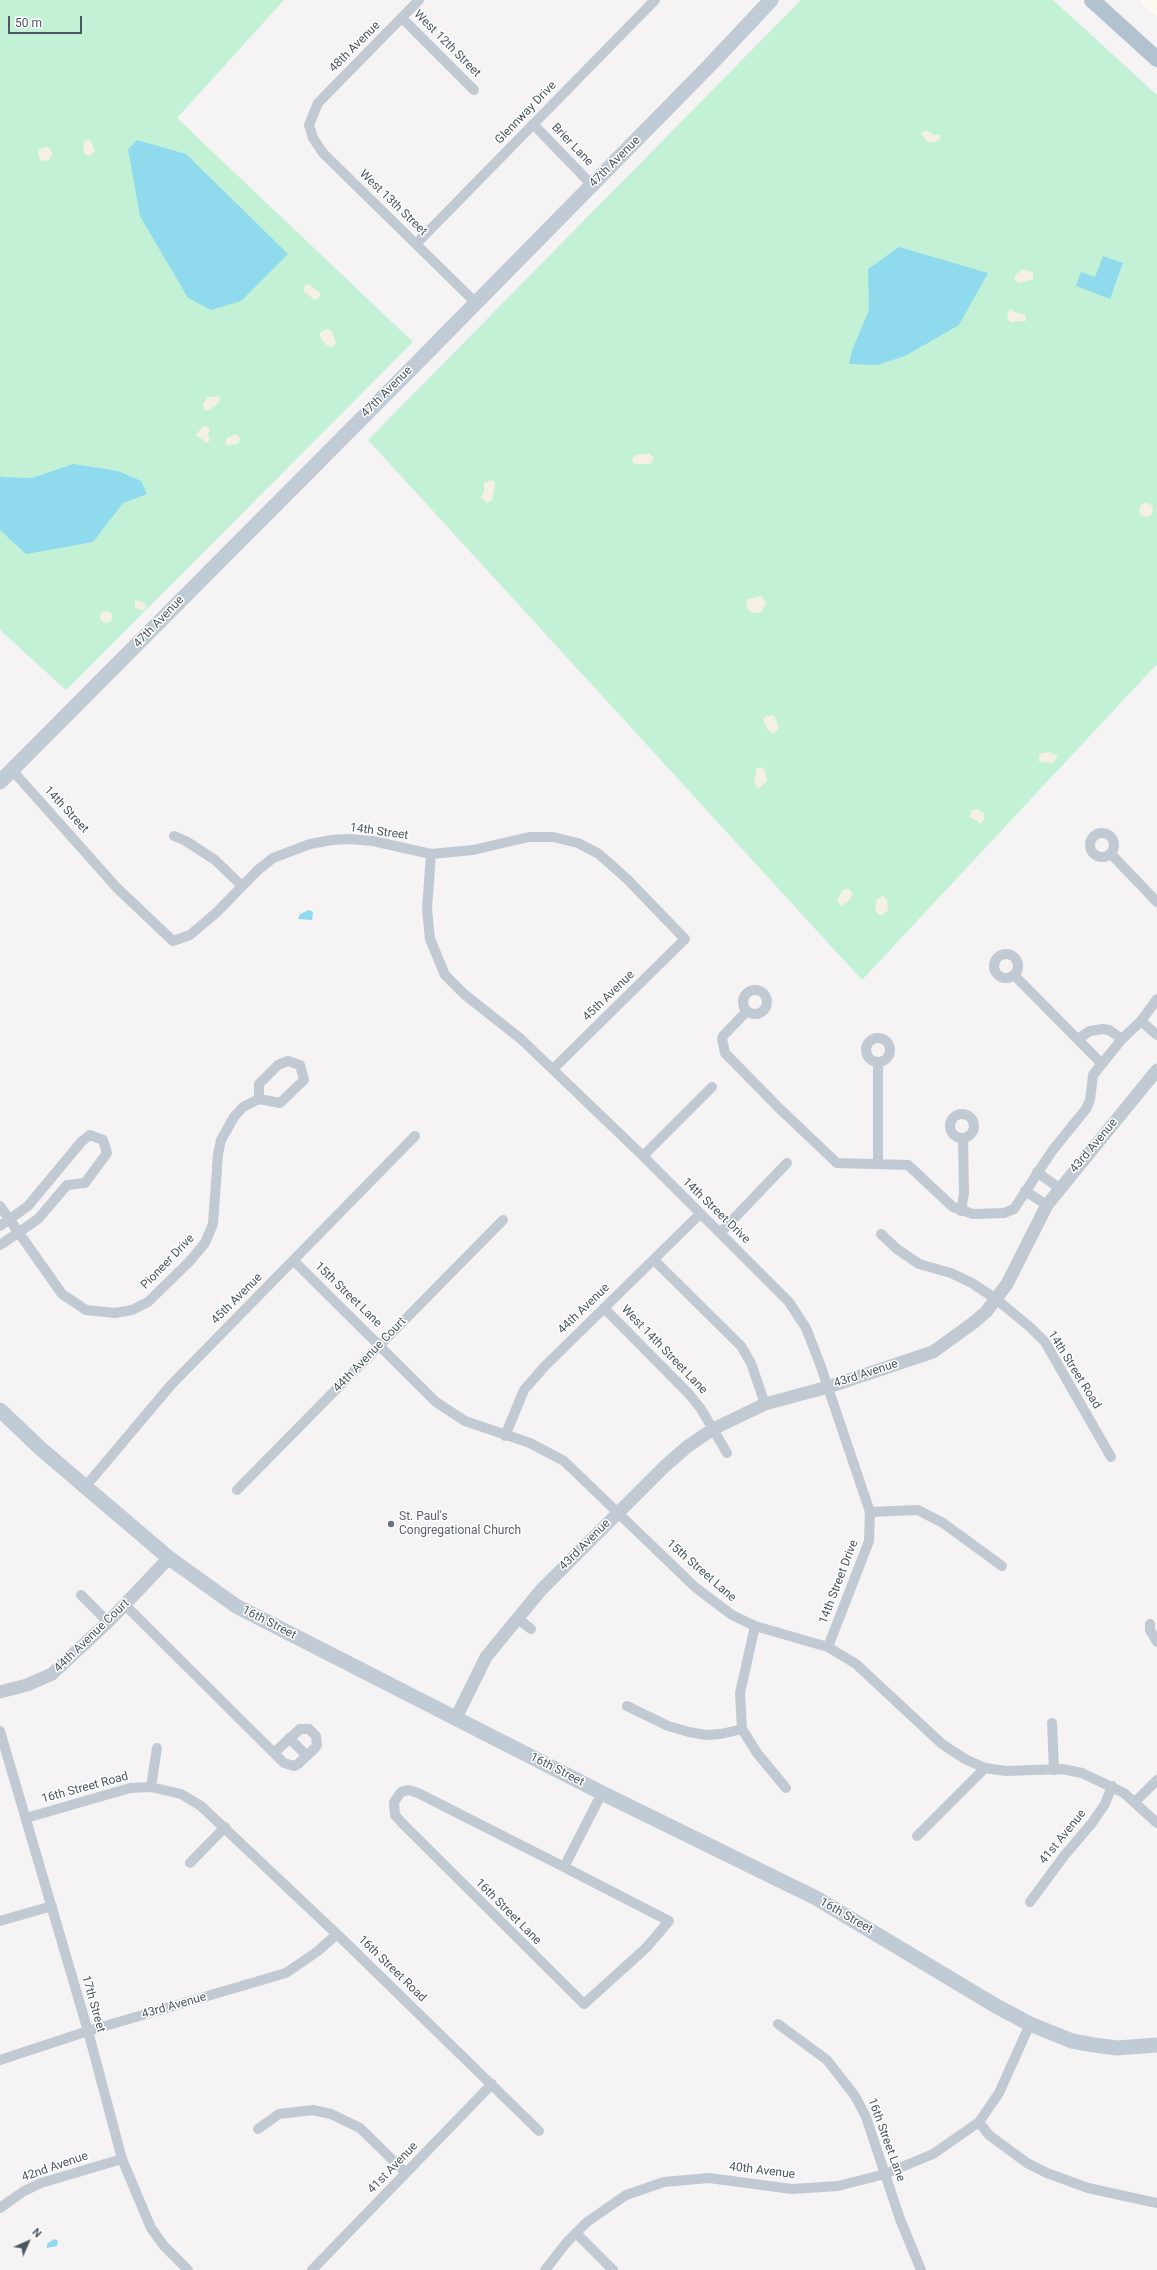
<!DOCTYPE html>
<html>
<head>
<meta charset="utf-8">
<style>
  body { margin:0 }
  #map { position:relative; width:1157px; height:2270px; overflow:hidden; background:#f5f3f3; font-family:Roboto,sans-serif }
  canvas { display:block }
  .north { position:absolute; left:8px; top:2222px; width:40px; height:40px; -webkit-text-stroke:3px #fff; paint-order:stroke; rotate:45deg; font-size:11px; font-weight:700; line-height:16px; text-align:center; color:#4a5661 }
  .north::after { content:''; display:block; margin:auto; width:14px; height:18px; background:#4a5661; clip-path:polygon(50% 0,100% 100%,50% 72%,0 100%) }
  .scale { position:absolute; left:8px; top:16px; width:74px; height:18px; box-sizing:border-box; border:2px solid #4a5661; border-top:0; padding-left:5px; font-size:12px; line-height:14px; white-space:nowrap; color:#4a5661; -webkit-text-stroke:3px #fff; paint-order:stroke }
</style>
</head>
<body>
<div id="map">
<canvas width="1157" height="2270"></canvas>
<div class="north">N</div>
<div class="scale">50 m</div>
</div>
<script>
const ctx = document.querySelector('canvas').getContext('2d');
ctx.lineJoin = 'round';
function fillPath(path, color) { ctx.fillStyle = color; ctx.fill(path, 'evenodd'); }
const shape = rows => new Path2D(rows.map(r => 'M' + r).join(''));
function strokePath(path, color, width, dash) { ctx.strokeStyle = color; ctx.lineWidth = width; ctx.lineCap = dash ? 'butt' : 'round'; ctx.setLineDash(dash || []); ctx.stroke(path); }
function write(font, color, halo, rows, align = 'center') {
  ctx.font = font + ' Roboto,sans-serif'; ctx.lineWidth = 3; ctx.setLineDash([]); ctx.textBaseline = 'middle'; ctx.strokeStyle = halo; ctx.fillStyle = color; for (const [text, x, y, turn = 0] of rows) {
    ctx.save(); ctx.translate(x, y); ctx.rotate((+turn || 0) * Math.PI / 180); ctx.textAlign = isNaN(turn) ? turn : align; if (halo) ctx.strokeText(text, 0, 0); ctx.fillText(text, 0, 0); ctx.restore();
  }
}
fillPath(shape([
  [1139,0,1157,0,1157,17]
]), '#fdf9ef');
fillPath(shape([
  [0,0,284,0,177,118,413,342,66,690,0,630],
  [801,0,1053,0,1157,95,1157,664,862,980,368,440]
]), '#c3f1d5');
fillPath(shape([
  [926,130,934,135,939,135,941,138,936,142,928,142,921,134],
  [88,139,91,141,95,152,88,156,84,153,83,148,84,142],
  '38 154a7 7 0 1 1 14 0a7 7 0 1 1-14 0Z',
  [1023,269,1033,272,1033,279,1020,283,1015,281,1015,275],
  [308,284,321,294,318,299,315,300,304,292,304,286],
  [1011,309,1014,312,1026,315,1026,321,1010,322,1007,317,1009,310],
  [328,329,332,331,336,343,333,347,326,345,319,335,322,331],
  [218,396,220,398,219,403,207,411,204,409,203,404,208,397],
  [203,426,210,428,208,435,210,440,207,443,196,435],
  [237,434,240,439,239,443,228,446,225,443,227,438],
  [649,453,654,458,651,464,635,464,632,462,633,457,636,455],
  [492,480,495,483,492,500,487,503,481,497,484,492,484,483],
  '1139 510a7 7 0 1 1 14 0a7 7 0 1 1-14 0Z',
  [762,596,766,603,761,613,753,613,747,608,746,603,748,599],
  [135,600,145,603,146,608,143,610,135,608],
  '100 617a6 6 0 1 1 12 0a6 6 0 1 1-12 0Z',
  [774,715,779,728,776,732,772,733,767,729,763,719,766,716],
  [1049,752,1058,756,1053,763,1039,762,1039,754],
  [761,767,764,769,767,781,759,788,756,787,754,780,756,776,756,769],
  [977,809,984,813,984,819,981,823,969,817,972,810],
  [844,889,849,889,853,894,848,902,840,906,837,899],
  [883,896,887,900,888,910,883,915,879,915,875,910,877,899]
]), '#f5f0e5');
fillPath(shape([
  [137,140,186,154,288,254,241,301,211,310,188,298,140,216,128,149],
  [899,247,988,273,959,325,905,356,877,365,849,364,852,350,869,310,868,269],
  [1103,256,1123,263,1110,299,1076,286,1081,272,1095,277],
  [73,464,118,471,141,481,147,494,123,503,93,542,26,554,0,530,0,477,32,478],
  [309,910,313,912,312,920,298,919,300,914],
  [54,2239,58,2241,57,2246,47,2248,47,2244]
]), '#90daee');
strokePath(shape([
  [419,0,318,103,309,125,313,138,323,153,476,303],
  [402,18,474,90],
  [533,124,592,185],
  [416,244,655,0],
  [12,770,117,888,173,941,190,935,217,912,258,870,273,858,310,844,332,840,349,839,373,841,431,854,473,850,529,837,553,837,578,843,599,854,627,879,685,939,553,1069],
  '1090 845a12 12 0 1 1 24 0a12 12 0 1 1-24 0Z',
  [174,836,186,841,215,860,241,885],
  [431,854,427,909,430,939,445,975,464,994,521,1039,643,1156,789,1302,806,1328,820,1364,870,1512,869,1541,828,1647],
  [1111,854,1157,902],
  '994 966a12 12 0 1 1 24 0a12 12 0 1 1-24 0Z',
  [1014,975,1102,1064],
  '743 1002a12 12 0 1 1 24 0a12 12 0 1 1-24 0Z',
  [746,1012,723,1036,722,1039,725,1053,777,1106,837,1163,908,1165,953,1207,973,1214,1004,1213,1014,1209,1052,1151,1086,1109,1090,1100,1093,1075,1122,1039,1141,1021,1157,999],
  [1141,1021,1157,1035],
  '866 1050a12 12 0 1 1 24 0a12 12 0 1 1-24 0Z',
  [1078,1039,1090,1031,1103,1029,1109,1030,1122,1039],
  [878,1062,878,1164],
  '950 1126a12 12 0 1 1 24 0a12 12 0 1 1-24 0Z',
  [643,1156,712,1087],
  [1037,1172,1059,1188],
  [1025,1191,1047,1205],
  [0,1206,62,1294,86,1310,115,1313,132,1310,148,1302,189,1262,205,1243,213,1224,218,1154,221,1140,234,1117,243,1107,259,1099,280,1103,304,1080,300,1065,288,1061,278,1065,259,1084,259,1099],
  [961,1211,964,1193,963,1138],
  [0,1226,28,1206,82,1141,90,1135,103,1140,107,1153,85,1183,67,1185,38,1219,0,1245],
  [720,1233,787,1163],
  [881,1234,897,1249,919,1264,951,1273,972,1283,996,1299,1031,1328,1045,1342,1111,1457],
  [654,1260,741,1346,751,1363,765,1404],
  [294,1261,436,1402,465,1421,530,1443,564,1461,695,1587,732,1615,755,1626,828,1647,856,1664,942,1744,965,1759,985,1768,1006,1771,1062,1769,1082,1773,1124,1793,1157,1823],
  [604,1308,689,1394,701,1409,727,1453],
  [505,1436,524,1390,544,1367,700,1214],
  [85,1487,171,1385,415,1136],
  [237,1490,503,1220],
  [870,1512,918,1510,943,1523,1002,1566],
  [81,1595,108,1622],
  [125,1605,284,1763,294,1766,298,1764,315,1748,317,1745,316,1736,309,1729,300,1729,274,1753],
  [517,1618,531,1629],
  [1150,1624,1150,1630,1157,1642],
  [755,1626,740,1693,742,1729,757,1753,786,1788],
  [627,1706,668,1726,689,1732,706,1735,721,1734,742,1729],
  [1052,1723,1054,1770],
  [0,1731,88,2031,122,2159,151,2228,164,2246,188,2270],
  [289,1738,307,1756],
  [151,1787,157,1748],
  [1135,1802,1157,1780],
  [26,1818,130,1788,151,1787,181,1794,201,1806,341,1938,539,2131],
  [917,1836,985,1768],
  [190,1863,225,1827],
  [564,1867,418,1793,408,1790,401,1792,394,1802,395,1815,402,1823,584,2004,646,1948,669,1921,564,1867,602,1793],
  [1030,1902,1064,1856,1092,1823,1105,1804,1112,1786],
  [0,1921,52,1906],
  [778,2024,827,2060,855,2096,866,2117,900,2219,921,2270],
  [0,2060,88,2031,286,1973,318,1951,337,1934],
  [979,2122,989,2135,1027,2163,1047,2173,1088,2188,1157,2203],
  [258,2129,279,2114,313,2110,331,2114,360,2128,406,2173],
  [0,2208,24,2191,41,2183,122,2159],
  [576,2233,613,2270],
  [312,2270,492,2084],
  [545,2270,567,2242,587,2222,626,2195,664,2182,709,2178,792,2189,838,2186,885,2174,933,2154,979,2122,999,2093,1030,2024]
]), '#c1cad2', 10);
strokePath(shape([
  [0,1692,27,1685,52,1674,108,1622,169,1558],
  [456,1718,486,1657,541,1590,665,1466,688,1446,713,1429,765,1404,828,1387,933,1352,973,1323,986,1312,1007,1284,1047,1205,1157,1070]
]), '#c1cad2', 13);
strokePath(shape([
  [0,782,412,368,710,65,771,0],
  [0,1410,41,1449,169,1558,236,1606,602,1793,816,1898,996,2006,1030,2024,1072,2041,1094,2045,1117,2048,1157,2045]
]), '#c1cbd6', 15);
strokePath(shape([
  [1092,0,1157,59]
]), '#b3c2d1', 16);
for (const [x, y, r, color] of [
  [391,1524,4,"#6b7280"]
]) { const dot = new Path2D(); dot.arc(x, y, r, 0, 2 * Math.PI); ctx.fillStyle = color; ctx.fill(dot); strokePath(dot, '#fff', 1.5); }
write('12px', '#4a5661', '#fff', [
  ["West 12th Street",447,44,45],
  ["48th Avenue",355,47,-45],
  ["Glennway Drive",526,113,-46],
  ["Brier Lane",572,145,46],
  ["47th Avenue",615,162,-45],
  ["West 13th Street",393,203,44],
  ["47th Avenue",387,392,-45],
  ["47th Avenue",159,622,-46],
  ["14th Street",66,810,47],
  ["14th Street",379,832,8],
  ["45th Avenue",609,996,-44],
  ["43rd Avenue",1094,1146,-50],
  ["14th Street Drive",716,1211,44],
  ["Pioneer Drive",168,1262,-46],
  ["15th Street Lane",348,1295,44],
  ["45th Avenue",237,1299,-45],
  ["44th Avenue",584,1309,-44],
  ["West 14th Street Lane",664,1350,46],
  ["44th Avenue Court",370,1355,-46],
  ["14th Street Road",1074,1370,58],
  ["43rd Avenue",866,1374,-18],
  ["43rd Avenue",585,1545,-45],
  ["15th Street Lane",701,1571,41],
  ["14th Street Drive",839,1582,-69],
  ["16th Street",269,1623,27],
  ["44th Avenue Court",92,1636,-44],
  ["16th Street",557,1770,27],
  ["16th Street Road",85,1788,-15],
  ["41st Avenue",1063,1837,-51],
  ["16th Street Lane",508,1912,45],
  ["16th Street",846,1916,30],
  ["16th Street Road",392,1969,44],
  ["17th Street",93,2004,74],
  ["43rd Avenue",174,2006,-16],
  ["16th Street Lane",886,2140,70],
  ["42nd Avenue",55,2167,-19],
  ["41st Avenue",393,2168,-46],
  ["40th Avenue",762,2171,7]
]);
write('12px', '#5b616d', '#fff', [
  ["St. Paul's",399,1517],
  ["Congregational Church",399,1531]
], 'left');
</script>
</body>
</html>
